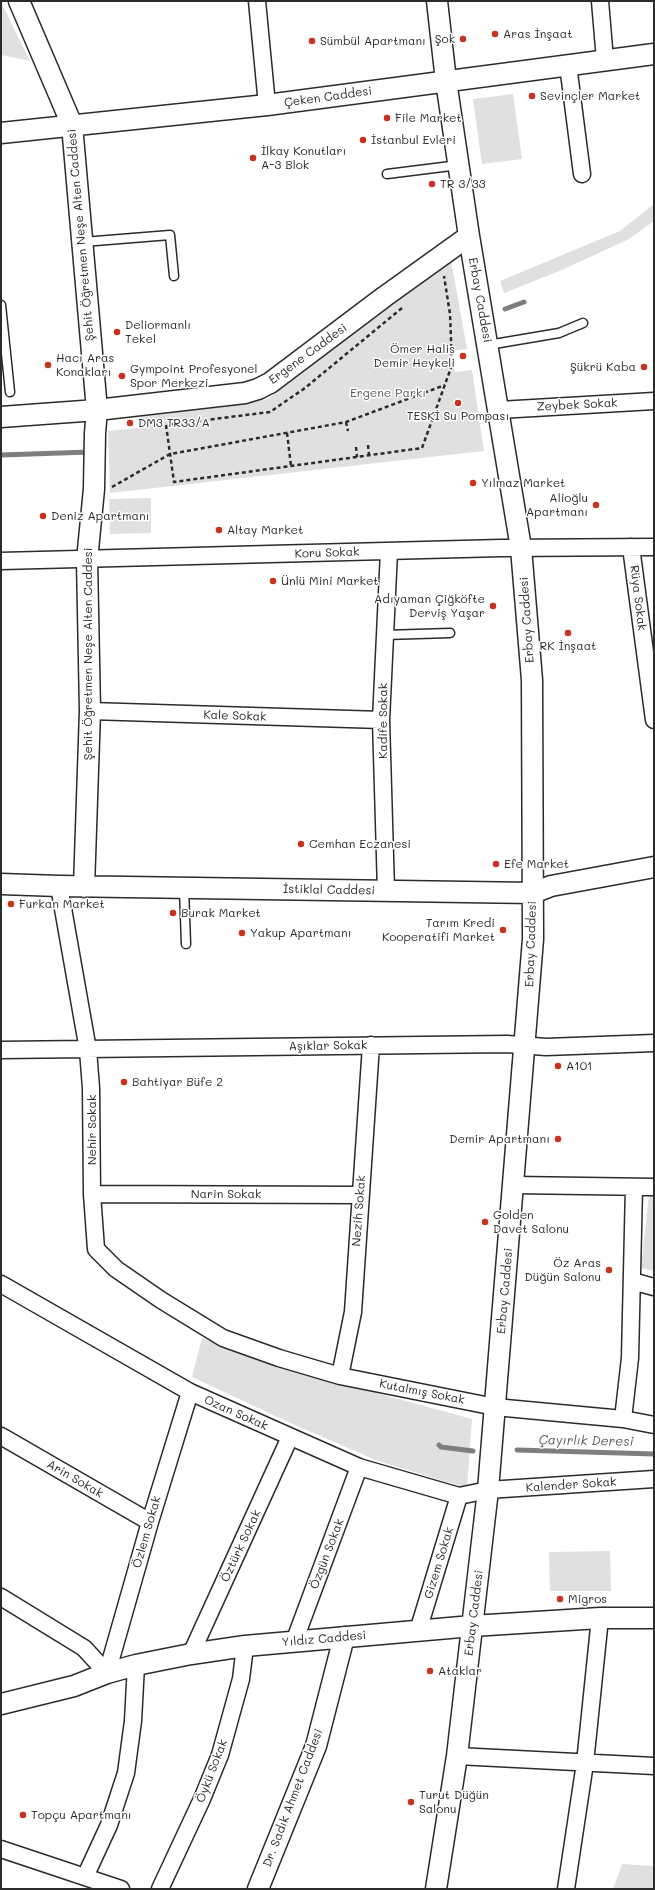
<!DOCTYPE html>
<html>
<head>
<meta charset="utf-8">
<style>
  body { margin:0 }
  #map { position:relative; width:655px; height:1890px; overflow:hidden; background:#fff; font-family:Mali,sans-serif }
  canvas { display:block }
  .frame { position:absolute; inset:0; border:2px solid #2b2b2b; pointer-events:none }
</style>
</head>
<body>
<div id="map">
<canvas width="655" height="1890"></canvas>
<div class="frame"></div>
</div>
<script>
const ctx = document.querySelector('canvas').getContext('2d');
ctx.lineJoin = 'round';
function fillPath(path, color) { ctx.fillStyle = color; ctx.fill(path, 'evenodd'); }
const shape = rows => new Path2D(rows.map(r => 'M' + r).join(''));
function strokePath(path, color, width, dash) { ctx.strokeStyle = color; ctx.lineWidth = width; ctx.lineCap = dash ? 'butt' : 'round'; ctx.setLineDash(dash || []); ctx.stroke(path); }
function write(font, color, halo, rows, align = 'center') {
  ctx.font = font + ' Mali,sans-serif'; ctx.lineWidth = 3; ctx.setLineDash([]); ctx.textBaseline = 'middle'; ctx.strokeStyle = halo; ctx.fillStyle = color; for (const [text, x, y, turn = 0] of rows) {
    ctx.save(); ctx.translate(x, y); ctx.rotate((+turn || 0) * Math.PI / 180); ctx.textAlign = isNaN(turn) ? turn : align; if (halo) ctx.strokeText(text, 0, 0); ctx.fillText(text, 0, 0); ctx.restore();
  }
}
fillPath(shape([
  [1,2,30,61,1,55],
  [513,94,522,159,482,164,473,99],
  [654,204,654,221,629,239,564,269,504,293,500,281,620,231],
  [451,260,467,349,452,351,455,372,472,370,484,451,110,493,108,431,138,428,138,417,268,399],
  [151,498,151,533,110,534,109,499],
  [649,1195,654,1195,654,1271,641,1268],
  [202,1338,263,1362,472,1419,467,1488,378,1461,288,1422,192,1377],
  [610,1551,611,1591,550,1591,549,1552],
  [622,1864,654,1866,654,1889,613,1889]
]), '#e0e0e0');
strokePath(shape([
  [505,309,524,302],
  [1,455,90,452],
  [439,1445,441,1447,473,1451],
  [517,1450,654,1454]
]), '#7e7e7e', 5);
const service = shape([
  [387,174,459,165],
  [83,242,170,235,174,276],
  [1,305,10,392],
  [488,345,559,333,583,323],
  [385,635,450,633],
  [184,888,186,944]
]);
const minor = shape([
  [257,1,267,105],
  [600,1,605,60],
  [568,65,582,174],
  [499,410,654,401],
  [631,547,654,720],
  [1,561,501,548,654,547],
  [90,711,381,720],
  [59,886,88,1050,91,1088,92,1194,96,1249,116,1269,161,1300,223,1338,279,1358,340,1376,495,1407,623,1419,654,1425],
  [386,891,381,720,389,551],
  [1,1050,507,1044,546,1047,654,1043],
  [514,1185,654,1187],
  [92,1194,360,1195],
  [632,1281,654,1287],
  [1,1284,190,1392,359,1467,459,1496,488,1490,654,1479],
  [340,1376,353,1312,371,1045],
  [623,1419,630,1358,634,1187],
  [1,1436,150,1522],
  [1,1597,84,1648,107,1673],
  [418,1631,459,1496],
  [294,1642,359,1467],
  [191,1654,290,1437],
  [107,1673,150,1522,190,1392],
  [457,1756,654,1766],
  [1,1849,121,1889],
  [85,1877,109,1825,126,1773,133,1721,136,1665],
  [160,1889,202,1799,220,1755,241,1679,245,1646],
  [566,1889,585,1763,600,1618]
]);
const tertiary = shape([
  [19,1,72,125,97,410,95,433,94,489,87,560,90,711,84,887],
  [1,133,267,105,654,54],
  [1,417,97,410,245,393,258,389,270,383,384,297,469,236],
  [1,884,59,886,533,893,551,886,654,867],
  [1,1704,74,1686,107,1673,136,1665,191,1654,245,1646,472,1626,600,1618,654,1618],
  [258,1889,316,1746,344,1637],
  [436,1889,457,1756,488,1490,533,939,532,680,521,548,469,236,446,81,437,1]
]);
strokePath(service, '#2b2b2b', 11);
strokePath(minor, '#2b2b2b', 19);
strokePath(tertiary, '#2b2b2b', 23);
strokePath(shape([
  [402,308,305,388,270,412,166,425,174,482,422,448,452,365,450,314,444,276],
  [346,422,348,431],
  [287,433,291,466],
  [368,445,369,455],
  [356,447,357,457],
  [112,487,170,454,346,422,445,385]
]), '#2b2b2b', 2.5, [4, 3]);
strokePath(service, '#fff', 8);
strokePath(minor, '#fff', 16);
strokePath(tertiary, '#fff', 20);
for (const [x, y, r, color] of [
  [495,34,4,"#c8321e"],
  [463,39,4,"#c8321e"],
  [312,41,4,"#c8321e"],
  [532,96,4,"#c8321e"],
  [387,118,4,"#c8321e"],
  [363,140,4,"#c8321e"],
  [253,158,4,"#c8321e"],
  [432,184,4,"#c8321e"],
  [117,332,4,"#c8321e"],
  [463,356,4,"#c8321e"],
  [48,365,4,"#c8321e"],
  [644,367,4,"#c8321e"],
  [122,376,4,"#c8321e"],
  [458,403,4,"#c8321e"],
  [130,423,4,"#c8321e"],
  [473,483,4,"#c8321e"],
  [596,505,4,"#c8321e"],
  [43,516,4,"#c8321e"],
  [219,530,4,"#c8321e"],
  [273,581,4,"#c8321e"],
  [493,606,4,"#c8321e"],
  [568,633,4,"#c8321e"],
  [301,844,4,"#c8321e"],
  [496,864,4,"#c8321e"],
  [11,904,4,"#c8321e"],
  [173,913,4,"#c8321e"],
  [503,930,4,"#c8321e"],
  [242,933,4,"#c8321e"],
  [558,1066,4,"#c8321e"],
  [124,1082,4,"#c8321e"],
  [558,1139,4,"#c8321e"],
  [485,1222,4,"#c8321e"],
  [609,1270,4,"#c8321e"],
  [560,1599,4,"#c8321e"],
  [430,1671,4,"#c8321e"],
  [411,1802,4,"#c8321e"],
  [23,1815,4,"#c8321e"]
]) { const dot = new Path2D(); dot.arc(x, y, r, 0, 2 * Math.PI); ctx.fillStyle = color; ctx.fill(dot); strokePath(dot, '#fff', 1.5); }
write('12px', '#2b2b2b', '#fff', [
  ["Aras İnşaat",503,34],
  ["Şok",455,39,"right"],
  ["Sümbül Apartmanı",320,41],
  ["Sevinçler Market",540,96],
  ["File Market",395,118],
  ["İstanbul Evleri",371,140],
  ["İlkay Konutları",261,151],
  ["A-3 Blok",261,165],
  ["TR 3/33",440,184],
  ["Deliormanlı",125,325],
  ["Tekel",125,339],
  ["Ömer Halis",455,349,"right"],
  ["Demir Heykeli",455,363,"right"],
  ["Hacı Aras",56,358],
  ["Konakları",56,372],
  ["Şükrü Kaba",636,367,"right"],
  ["Gympoint Profesyonel",130,369],
  ["Spor Merkezi",130,383],
  ["TESKİ Su Pompası",458,416,"center"],
  ["DM3 TR33/A",138,423],
  ["Yılmaz Market",481,483],
  ["Alioğlu",588,498,"right"],
  ["Apartmanı",588,512,"right"],
  ["Deniz Apartmanı",51,516],
  ["Altay Market",227,530],
  ["Ünlü Mini Market",281,581],
  ["Adıyaman Çiğköfte",485,599,"right"],
  ["Derviş Yaşar",485,613,"right"],
  ["RK İnşaat",568,646,"center"],
  ["Cemhan Eczanesi",309,844],
  ["Efe Market",504,864],
  ["Furkan Market",19,904],
  ["Burak Market",181,913],
  ["Tarım Kredi",495,923,"right"],
  ["Kooperatifi Market",495,937,"right"],
  ["Yakup Apartmanı",250,933],
  ["A101",566,1066],
  ["Bahtiyar Büfe 2",132,1082],
  ["Demir Apartmanı",550,1139,"right"],
  ["Golden",493,1215],
  ["Davet Salonu",493,1229],
  ["Öz Aras",601,1263,"right"],
  ["Düğün Salonu",601,1277,"right"],
  ["Migros",568,1599],
  ["Ataklar",438,1671],
  ["Turut Düğün",419,1795],
  ["Salonu",419,1809],
  ["Topçu Apartmanı",31,1815]
], 'left');
write('12px', '#2b2b2b', '#fff', [
  ["Çeken Caddesi",328,97,-8],
  ["Şehit Öğretmen Neşe Alten Caddesi",81,235,-95],
  ["Erbay Caddesi",480,300,80],
  ["Ergene Caddesi",308,354,-36],
  ["Zeybek Sokak",577,405,-3],
  ["Koru Sokak",327,553,-2],
  ["Rüya Sokak",638,598,83],
  ["Erbay Caddesi",527,620,-94],
  ["Şehit Öğretmen Neşe Alten Caddesi",88,654,-90],
  ["Kale Sokak",235,716,2],
  ["Kadife Sokak",383,721,-90],
  ["İstiklal Caddesi",329,890,1],
  ["Erbay Caddesi",531,944,-88],
  ["Aşıklar Sokak",328,1046,-1],
  ["Nehir Sokak",92,1130,-90],
  ["Narin Sokak",226,1194],
  ["Nezih Sokak",359,1211,-86],
  ["Erbay Caddesi",505,1291,-85],
  ["Kutalmış Sokak",422,1392,11],
  ["Ozan Sokak",236,1413,24],
  ["Arin Sokak",75,1479,30],
  ["Kalender Sokak",571,1485,-4],
  ["Özlem Sokak",147,1532,-74],
  ["Öztürk Sokak",241,1546,-65],
  ["Özgün Sokak",327,1554,-69],
  ["Gizem Sokak",439,1563,-73],
  ["Erbay Caddesi",474,1613,-83],
  ["Yıldız Caddesi",324,1639,-5],
  ["Öykü Sokak",212,1771,-69],
  ["Dr. Sadık Ahmet Caddesi",293,1798,-69]
]);
write('12px', '#585858', '#fff', [
  ["Ergene Parkı",388,393]
]);
write('italic 13px', '#5c5c5c', '#fff', [
  ["Çayırlık Deresi",586,1441,1]
]);
</script>
</body>
</html>
